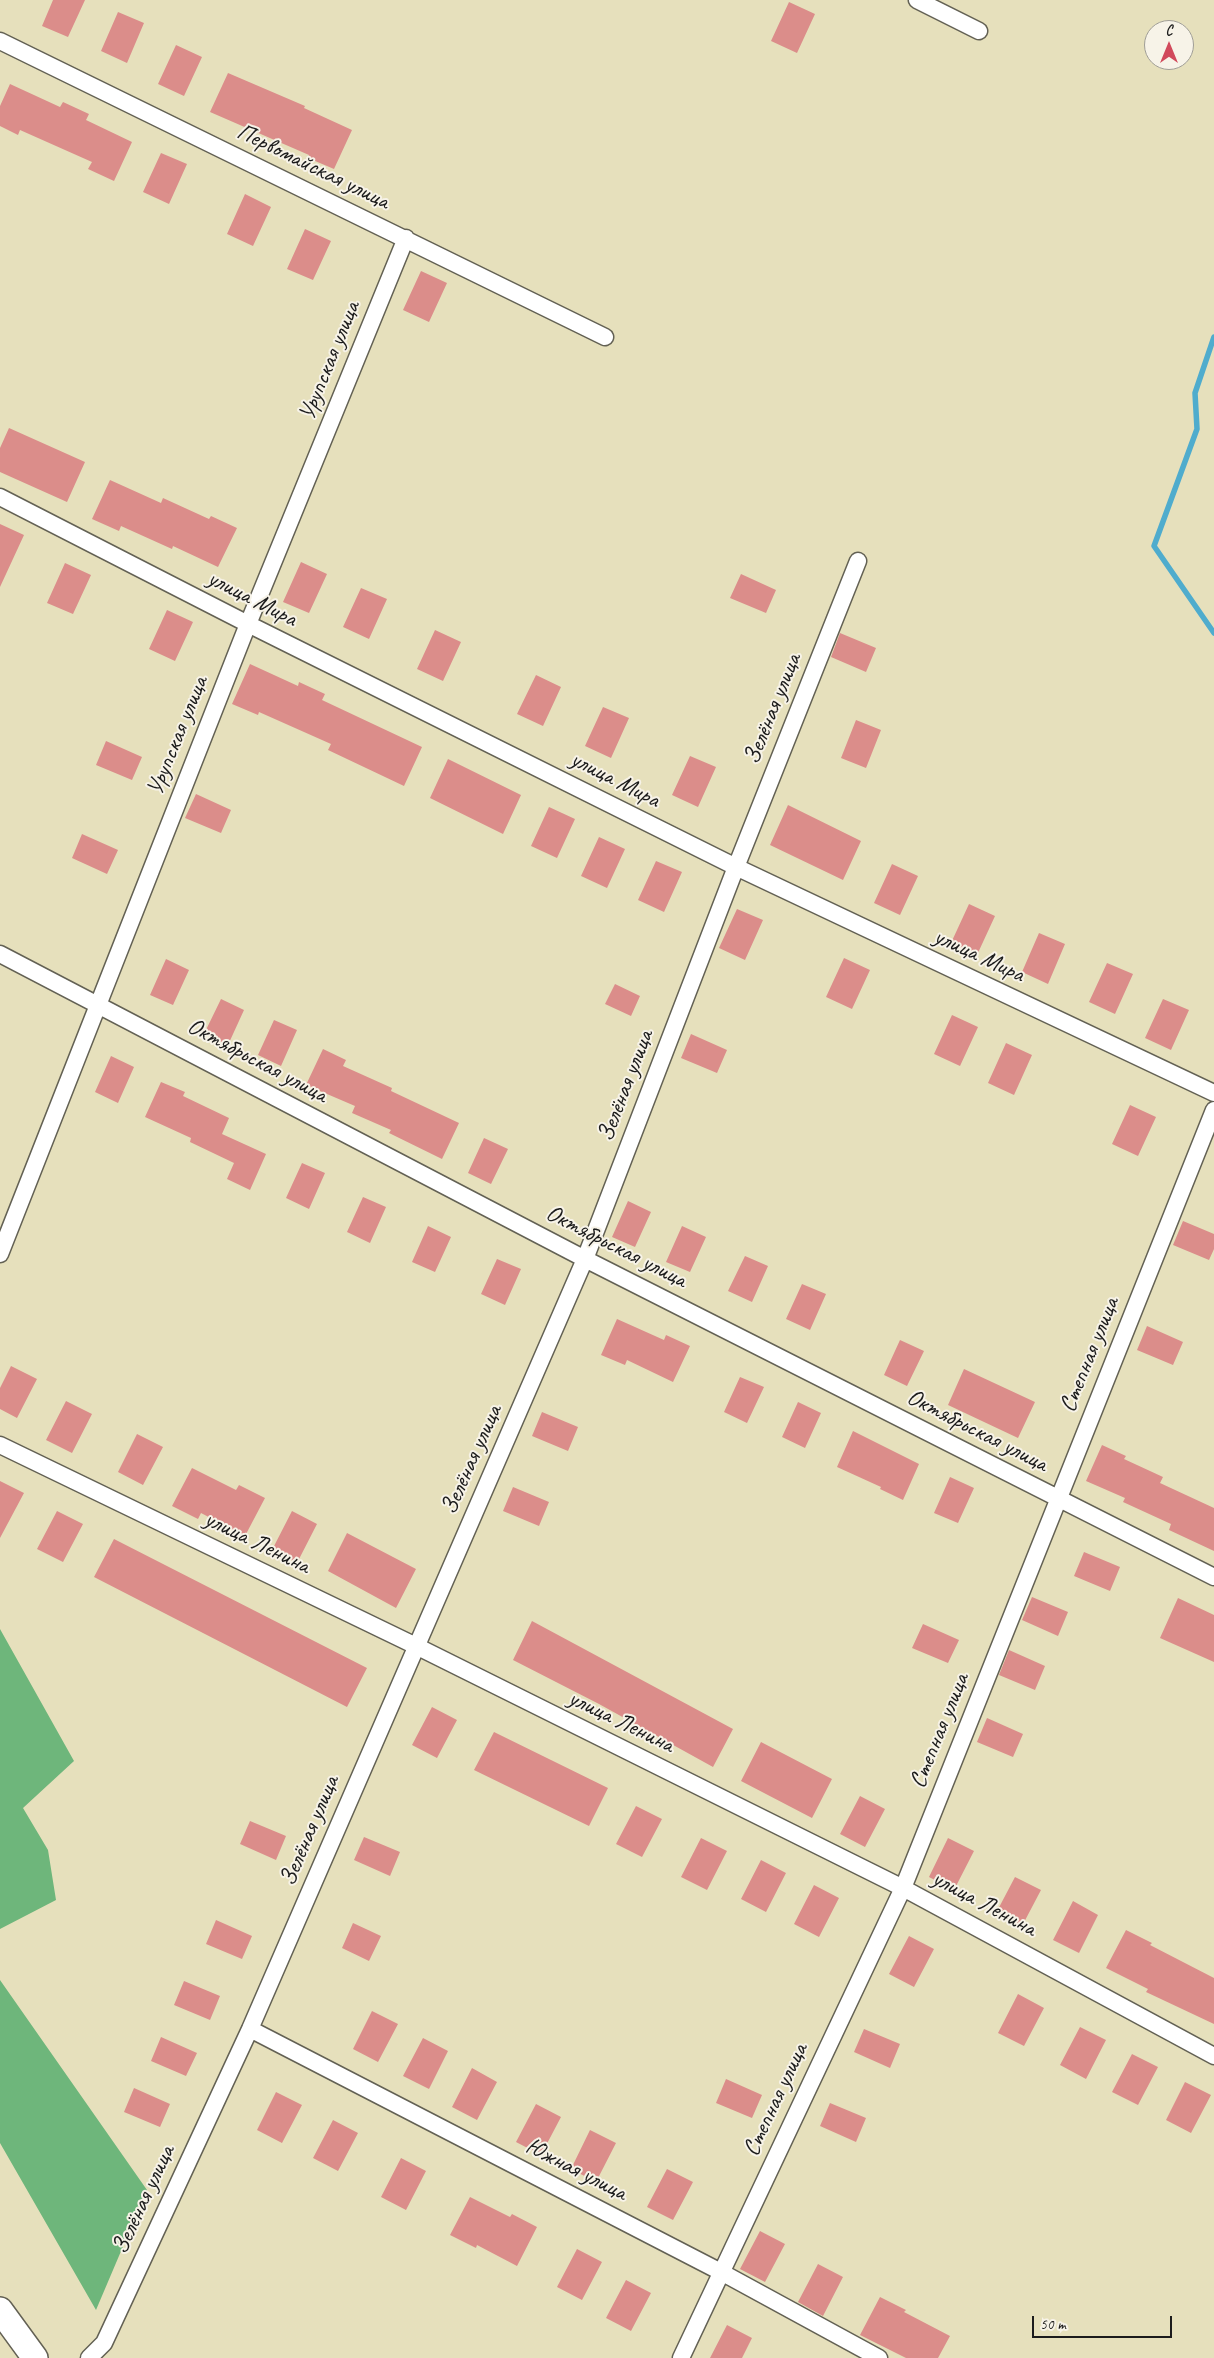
<!DOCTYPE html>
<html>
<head>
<meta charset="utf-8">
<style>
  body { margin:0 }
  #map { position:relative; width:1214px; height:2358px; overflow:hidden; background:#e6e0bc; font-family:Caveat,sans-serif }
  canvas { display:block }
  .north { position:absolute; left:1144px; top:20px; width:50px; height:50px; box-sizing:border-box; background:#f7f3e8; border:1px solid #9f9d96; border-radius:50%; rotate:0deg; font-size:14px; font-weight:700; line-height:20px; text-align:center; color:#1c1c1c }
  .north::after { content:''; display:block; margin:auto; width:18px; height:22px; background:#d1495b; clip-path:polygon(50% 0,100% 100%,50% 72%,0 100%) }
  .scale { position:absolute; left:1032px; top:2316px; width:140px; height:22px; box-sizing:border-box; border:2px solid #1c1c1c; border-top:0; padding-left:6px; font-size:15px; line-height:18px; white-space:nowrap; color:#1c1c1c; -webkit-text-stroke:4px #f7f3e8; paint-order:stroke }
</style>
</head>
<body>
<div id="map">
<canvas width="1214" height="2358"></canvas>
<div class="north">С</div>
<div class="scale">50 m</div>
</div>
<script>
const ctx = document.querySelector('canvas').getContext('2d');
ctx.lineJoin = 'round';
function fillPath(path, color) { ctx.fillStyle = color; ctx.fill(path, 'evenodd'); }
const shape = rows => new Path2D(rows.map(r => 'M' + r).join(''));
function strokePath(path, color, width, dash) { ctx.strokeStyle = color; ctx.lineWidth = width; ctx.lineCap = dash ? 'butt' : 'round'; ctx.setLineDash(dash || []); ctx.stroke(path); }
function write(font, color, halo, rows, align = 'center') {
  ctx.font = font + ' Caveat,sans-serif'; ctx.lineWidth = 4; ctx.setLineDash([]); ctx.textBaseline = 'middle'; ctx.strokeStyle = halo; ctx.fillStyle = color; for (const [text, x, y, turn = 0] of rows) {
    ctx.save(); ctx.translate(x, y); ctx.rotate((+turn || 0) * Math.PI / 180); ctx.textAlign = isNaN(turn) ? turn : align; if (halo) ctx.strokeText(text, 0, 0); ctx.fillText(text, 0, 0); ctx.restore();
  }
}
fillPath(shape([
  [0,1629,74,1761,23,1808,48,1850,56,1900,0,1929],
  [0,1980,147,2190,96,2310,0,2143]
]), '#6eb67b');
strokePath(shape([
  [1214,337,1195,393,1197,429,1154,546,1214,633]
]), '#4faccd', 5.5);
fillPath(shape([
  [53,0,85,0,68,37,42,26],
  [789,2,815,14,797,53,771,41],
  [118,12,144,23,127,63,101,51],
  [176,45,202,57,184,96,158,84],
  [228,73,305,106,304,108,352,130,334,169,308,158,309,155,210,112],
  [10,84,60,107,63,102,89,114,86,120,132,142,114,181,88,169,92,162,20,130,18,135,0,126,0,106],
  [161,153,187,164,169,204,143,192],
  [245,194,271,207,253,246,227,234],
  [305,229,331,241,313,280,287,269],
  [421,271,447,283,429,322,403,310],
  [9,428,85,462,67,502,0,472,0,448],
  [110,480,161,503,163,498,209,519,211,516,237,528,218,567,173,546,172,549,121,526,119,531,92,519],
  [0,524,24,535,0,587],
  [301,562,327,574,309,613,283,602],
  [65,563,91,575,73,614,47,603],
  [741,574,776,590,766,613,730,598],
  [361,588,387,599,369,639,343,627],
  [167,610,193,622,175,661,149,649],
  [435,630,461,642,443,681,417,669],
  [840,633,876,648,866,672,831,657],
  [250,664,298,686,299,682,325,694,322,700,422,747,404,786,328,750,331,744,259,712,258,715,232,704],
  [536,675,561,687,543,726,517,714],
  [603,707,629,718,611,758,585,746],
  [856,720,881,730,866,768,841,758],
  [106,741,142,757,132,780,96,765],
  [690,756,716,767,698,807,672,795],
  [448,759,521,795,503,834,430,798],
  [196,794,231,810,221,833,185,818],
  [788,805,861,841,843,880,770,845],
  [549,807,575,819,557,858,531,846],
  [82,834,118,850,107,874,72,858],
  [599,837,625,849,607,888,581,876],
  [656,861,682,872,664,912,638,900],
  [892,864,918,876,900,915,874,903],
  [969,904,995,916,977,955,951,943],
  [737,909,763,920,745,960,719,948],
  [1039,933,1065,944,1048,984,1022,972],
  [844,958,870,970,852,1009,826,997],
  [166,959,189,970,173,1005,150,995],
  [1107,963,1133,974,1115,1014,1089,1002],
  [615,984,640,996,631,1016,605,1004],
  [221,999,244,1010,228,1045,204,1034],
  [1163,999,1189,1010,1171,1050,1145,1038],
  [952,1015,978,1027,960,1066,934,1054],
  [274,1020,297,1030,281,1066,258,1055],
  [691,1034,727,1050,717,1073,681,1058],
  [1006,1043,1032,1055,1014,1095,988,1083],
  [323,1049,346,1060,343,1066,392,1088,391,1091,459,1123,442,1159,389,1133,391,1130,352,1113,355,1106,306,1085],
  [111,1056,134,1067,118,1103,95,1092],
  [161,1082,185,1092,183,1096,229,1118,222,1134,266,1154,250,1190,227,1179,234,1163,190,1142,191,1138,145,1117],
  [1130,1105,1156,1117,1138,1156,1112,1144],
  [484,1138,508,1149,491,1184,468,1173],
  [302,1163,325,1173,309,1209,286,1198],
  [363,1197,386,1207,370,1243,347,1232],
  [628,1201,651,1212,635,1247,612,1237],
  [1183,1221,1214,1234,1214,1249,1209,1260,1173,1245],
  [428,1226,451,1237,435,1272,412,1262],
  [682,1226,706,1237,690,1272,666,1262],
  [745,1256,768,1266,752,1302,728,1291],
  [497,1259,521,1269,505,1305,481,1294],
  [802,1284,826,1294,810,1330,786,1319],
  [617,1319,664,1340,666,1335,690,1346,673,1382,627,1360,625,1365,601,1355],
  [1147,1326,1183,1342,1173,1365,1137,1350],
  [900,1340,924,1351,907,1386,884,1375],
  [11,1366,37,1379,17,1418,0,1409,0,1388],
  [964,1369,1035,1402,1018,1438,948,1405],
  [740,1377,764,1387,747,1423,724,1412],
  [66,1401,92,1414,72,1453,46,1440],
  [798,1402,821,1413,805,1448,782,1437],
  [542,1412,578,1427,568,1451,532,1436],
  [853,1431,919,1464,903,1500,880,1489,881,1487,837,1467],
  [137,1434,163,1447,143,1485,118,1472],
  [1102,1445,1126,1456,1124,1459,1163,1477,1160,1483,1214,1508,1214,1551,1169,1530,1171,1524,1123,1502,1125,1498,1086,1481],
  [192,1468,236,1490,239,1485,265,1498,245,1536,201,1513,198,1519,172,1506],
  [950,1477,974,1488,958,1523,934,1513],
  [0,1481,24,1493,0,1538],
  [513,1487,549,1502,539,1526,503,1511],
  [57,1511,83,1524,63,1562,37,1549],
  [292,1511,317,1524,297,1563,272,1550],
  [347,1533,416,1569,396,1608,328,1571],
  [114,1539,367,1668,347,1707,94,1577],
  [1084,1552,1120,1567,1110,1591,1074,1576],
  [1032,1597,1068,1612,1058,1636,1022,1620],
  [1178,1598,1214,1615,1214,1662,1160,1638],
  [532,1621,733,1729,713,1767,599,1704,513,1660],
  [923,1624,959,1640,948,1663,912,1648],
  [1009,1650,1045,1666,1035,1690,999,1675],
  [432,1707,457,1720,437,1758,412,1745],
  [987,1718,1023,1734,1013,1757,977,1742],
  [494,1732,608,1788,589,1826,474,1770],
  [761,1742,832,1779,812,1818,741,1781],
  [860,1796,885,1809,865,1847,840,1834],
  [636,1806,662,1819,642,1857,616,1844],
  [250,1821,286,1836,276,1860,240,1844],
  [364,1837,400,1852,390,1876,354,1860],
  [701,1838,727,1851,707,1890,681,1877],
  [948,1838,974,1851,954,1890,929,1877],
  [761,1860,786,1873,766,1912,741,1899],
  [1015,1877,1041,1890,1021,1928,995,1915],
  [814,1885,839,1898,819,1937,794,1924],
  [1073,1901,1098,1915,1079,1953,1053,1940],
  [216,1920,252,1936,242,1959,206,1944],
  [353,1923,381,1936,369,1961,342,1948],
  [1126,1930,1152,1943,1150,1945,1214,1978,1214,2024,1146,1992,1148,1989,1106,1968],
  [909,1936,934,1949,914,1987,889,1974],
  [184,1981,220,1996,210,2020,174,2005],
  [1018,1994,1044,2008,1024,2046,998,2033],
  [372,2011,398,2024,378,2062,353,2049],
  [1080,2027,1106,2040,1086,2079,1060,2065],
  [864,2029,900,2044,890,2068,854,2052],
  [161,2037,197,2053,186,2076,151,2061],
  [423,2038,448,2051,429,2089,403,2076],
  [1132,2054,1158,2067,1138,2105,1112,2092],
  [472,2068,497,2082,477,2120,452,2107],
  [726,2079,762,2095,752,2118,716,2103],
  [1185,2082,1211,2095,1191,2133,1166,2120],
  [134,2088,170,2104,160,2127,124,2112],
  [276,2092,302,2105,282,2143,257,2130],
  [830,2103,866,2118,856,2142,820,2126],
  [536,2104,561,2117,541,2155,516,2142],
  [333,2120,358,2133,338,2171,313,2158],
  [590,2130,616,2143,596,2182,571,2169],
  [401,2158,426,2171,406,2210,381,2197],
  [667,2169,693,2182,673,2220,647,2207],
  [470,2197,510,2217,512,2214,537,2227,517,2266,477,2245,476,2248,450,2235],
  [760,2231,785,2244,765,2282,740,2269],
  [577,2249,602,2262,582,2300,557,2287],
  [818,2264,843,2277,823,2316,798,2302],
  [626,2280,651,2293,631,2331,606,2318],
  [880,2297,906,2310,904,2312,950,2336,938,2358,906,2358,860,2335],
  [727,2325,752,2338,742,2358,710,2358]
]), '#db8d8a');
const minor = shape([
  [917,0,979,31],
  [0,41,605,337],
  [0,497,248,624,736,867,1214,1093],
  [0,954,585,1259,1214,1577],
  [0,1254,248,624,406,238],
  [0,1445,416,1646,903,1888,1214,2056],
  [250,2029,721,2272,879,2358],
  [89,2358,104,2343,250,2029,585,1259,736,867,858,561],
  [681,2358,903,1888,1214,1110]
]);
const primary = shape([
  [0,2310,35,2358]
]);
strokePath(minor, '#636154', 19);
strokePath(primary, '#636154', 28);
strokePath(minor, '#fff', 16);
strokePath(primary, '#fff', 25);
write('24px', '#1c1c1c', '#f7f3e8', [
  ["Первомайская улица",313,167,26],
  ["Урупская улица",330,361,-68],
  ["улица Мира",252,599,27],
  ["Зелёная улица",773,709,-68],
  ["Урупская улица",178,736,-68],
  ["улица Мира",615,780,27],
  ["улица Мира",979,956,25],
  ["Октябрьская улица",257,1061,28],
  ["Зелёная улица",626,1086,-69],
  ["Октябрьская улица",616,1247,27],
  ["Степная улица",1090,1355,-68],
  ["Октябрьская улица",977,1431,27],
  ["Зелёная улица",472,1460,-66],
  ["улица Ленина",257,1543,26],
  ["улица Ленина",621,1722,26],
  ["Степная улица",940,1731,-68],
  ["Зелёная улица",310,1831,-67],
  ["улица Ленина",984,1904,28],
  ["Степная улица",776,2100,-65],
  ["Южная улица",576,2170,27],
  ["Зелёная улица",144,2200,-65]
]);
</script>
</body>
</html>
